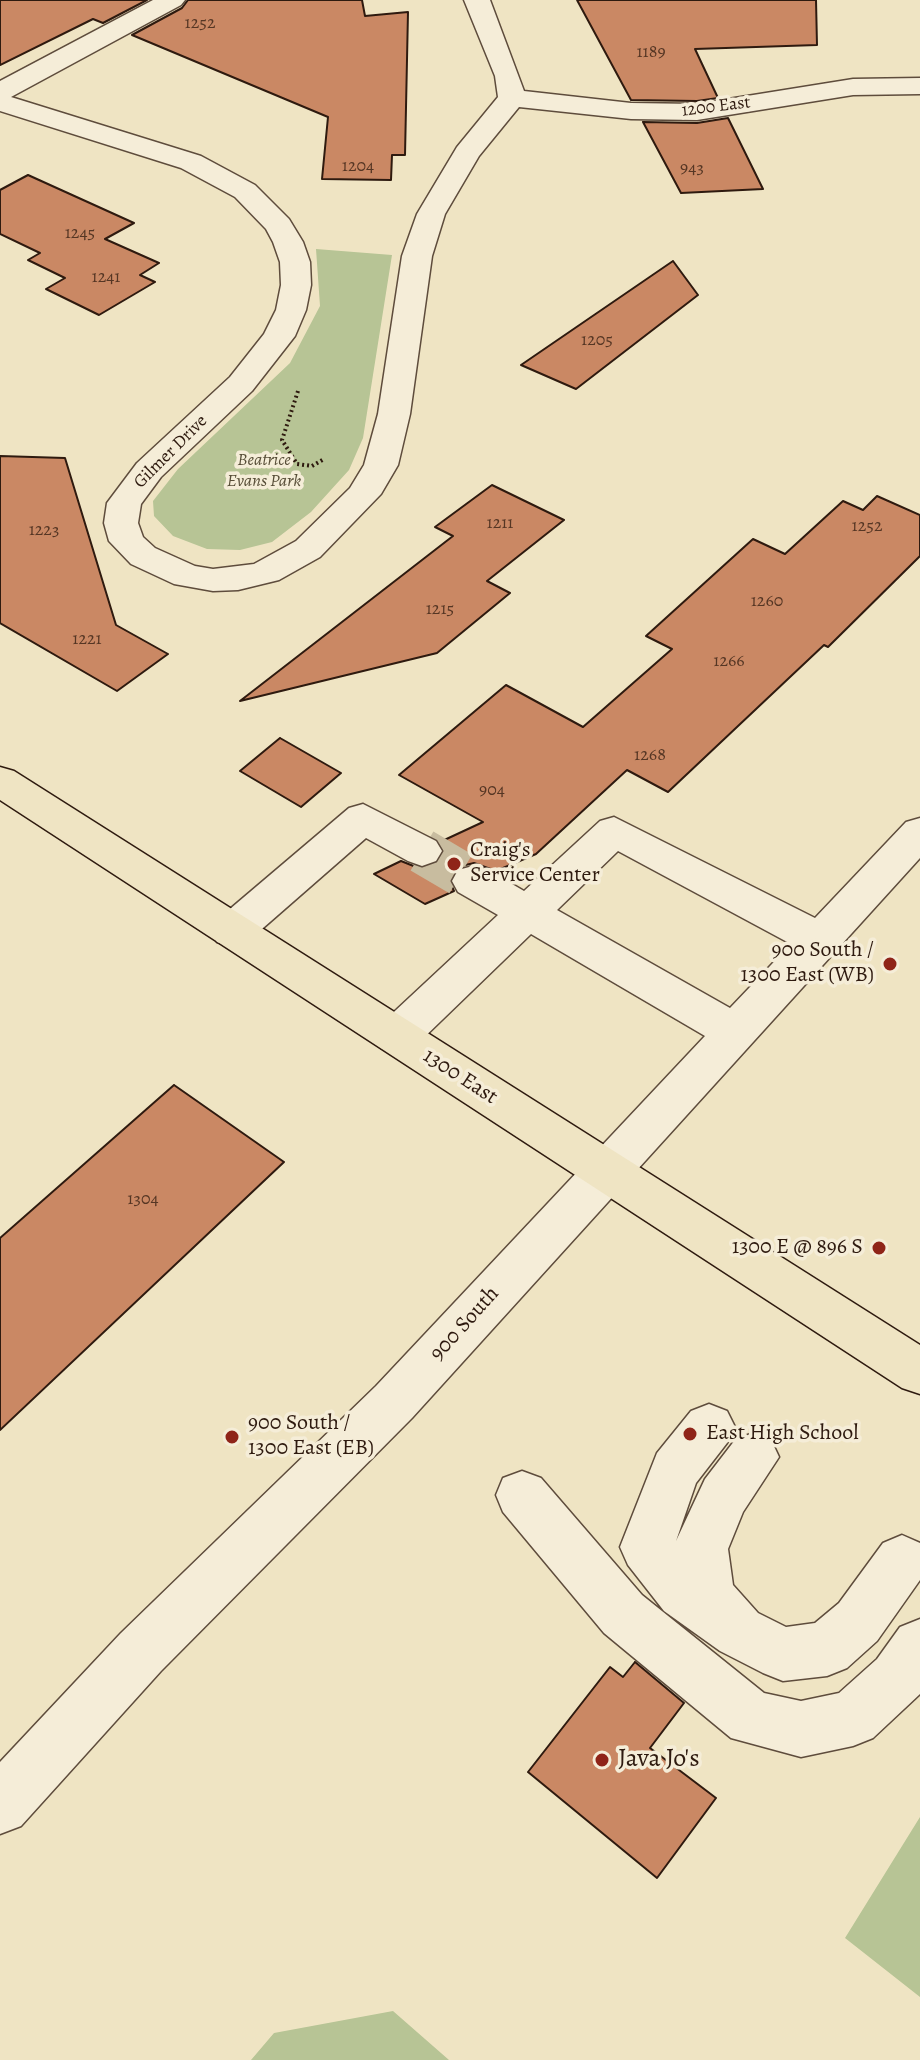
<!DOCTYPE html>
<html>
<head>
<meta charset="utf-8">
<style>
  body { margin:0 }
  canvas { display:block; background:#efe4c3 }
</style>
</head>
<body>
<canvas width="920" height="2060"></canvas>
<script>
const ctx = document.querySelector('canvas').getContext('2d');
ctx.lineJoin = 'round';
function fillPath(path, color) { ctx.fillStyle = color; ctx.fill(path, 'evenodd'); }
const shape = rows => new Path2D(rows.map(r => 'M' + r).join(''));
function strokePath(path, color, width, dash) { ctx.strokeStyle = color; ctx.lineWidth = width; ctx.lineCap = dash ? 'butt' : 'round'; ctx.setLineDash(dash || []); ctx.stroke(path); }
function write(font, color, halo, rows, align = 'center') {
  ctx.font = font + ' Alegreya,serif'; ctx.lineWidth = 7; ctx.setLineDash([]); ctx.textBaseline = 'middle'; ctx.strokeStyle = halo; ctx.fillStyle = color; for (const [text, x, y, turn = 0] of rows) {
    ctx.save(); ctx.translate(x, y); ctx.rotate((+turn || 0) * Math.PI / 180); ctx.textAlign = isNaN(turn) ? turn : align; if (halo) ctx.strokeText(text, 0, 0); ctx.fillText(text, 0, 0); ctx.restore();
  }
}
fillPath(shape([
  [316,249,392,255,363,438,349,470,311,512,272,542,240,550,207,549,173,536,154,516,153,501,178,469,290,363,320,306],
  [920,1817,920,1997,845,1938],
  [393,2011,449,2060,251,2060,274,2033]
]), '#b7c495');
const building = shape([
  [0,0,147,0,103,23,93,19,0,65,0,0],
  [188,0,362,0,365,16,408,12,405,155,392,155,391,180,322,179,328,117,132,35,182,8,188,0],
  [577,0,816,0,817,45,695,49,718,98,697,101,631,100,577,0],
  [728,118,763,189,681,193,643,122,697,123,728,118],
  [28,175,134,223,105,239,159,263,140,275,155,282,99,315,46,289,65,278,28,260,40,253,0,234,0,190,28,175],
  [673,261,698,295,576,389,521,365,673,261],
  [0,456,65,458,116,625,168,654,117,691,0,623,0,456],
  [492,485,564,520,487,581,510,593,437,653,240,701,453,536,435,527,492,485],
  [877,496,920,515,920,556,828,647,824,645,668,792,627,770,536,854,496,871,474,863,457,867,449,880,454,891,425,904,374,874,401,861,421,869,437,864,445,853,440,842,483,822,399,775,506,685,583,727,672,649,646,636,753,539,785,554,843,501,863,510,877,496],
  [280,738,341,773,301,807,240,771,280,738],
  [174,1085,284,1162,0,1430,0,1238,174,1085],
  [635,1662,684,1703,650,1748,716,1798,657,1878,528,1772,610,1667,623,1677,635,1662]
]);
fillPath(building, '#ca8864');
strokePath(building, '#2e1a0f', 2);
strokePath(shape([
  [422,851,473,881]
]), '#c8bc9f', 45, [45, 22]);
const minor = shape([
  [153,0,185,0,181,5,11,97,201,156,255,185,289,219,303,242,310,262,311,285,306,310,295,336,252,391,161,477,141,504,138,523,143,537,155,548,195,566,213,569,254,564,296,541,350,488,364,465,378,414,402,256,417,214,457,147,498,97,495,76,464,0,490,0,524,91,631,103,697,104,853,79,920,78,920,94,853,95,697,120,631,119,519,107,479,156,445,214,432,256,410,414,398,465,381,494,320,557,279,580,238,590,213,591,174,584,131,564,109,541,104,523,107,503,137,463,230,377,264,334,276,310,281,285,280,262,273,242,266,229,235,197,181,168,0,111,0,81,153,0],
  [363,804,436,841,442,851,436,861,422,866,408,861,366,838,247,942,232,947,217,942,211,931,217,920,349,808,363,804],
  [614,817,815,918,906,822,920,818,920,858,412,1418,161,1671,21,1826,0,1834,0,1762,121,1633,376,1386,705,1036,531,934,413,1048,397,1053,381,1048,375,1036,381,1024,498,915,458,892,452,881,458,870,473,866,488,870,524,891,600,821,614,817],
  [618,851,791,944,730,1008,557,910,618,851],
  [709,1404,727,1411,735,1427,727,1443,696,1483,676,1541,705,1479,735,1440,753,1433,771,1440,779,1457,743,1512,728,1549,733,1585,758,1613,786,1627,815,1623,839,1603,883,1543,902,1535,920,1543,920,1580,877,1641,847,1668,827,1676,783,1681,763,1673,720,1651,664,1611,628,1565,620,1547,657,1453,691,1411,709,1404],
  [522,1471,541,1478,642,1595,764,1693,801,1701,839,1693,877,1659,900,1627,920,1619,920,1694,873,1738,853,1746,801,1757,731,1738,604,1633,503,1512,496,1495,503,1478,522,1471]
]);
const major = shape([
  [0,767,14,771,920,1345,920,1394,902,1388,0,800,0,767]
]);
strokePath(minor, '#5e4c3c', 3);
strokePath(major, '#2e1a0f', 3);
strokePath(shape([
  [298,391,282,440,297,464,312,466,324,459]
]), '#2e1a0f', 4, [2, 3]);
fillPath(minor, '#f5edd8');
fillPath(major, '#efe4c3');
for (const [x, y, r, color] of [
  [454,864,8,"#8f2418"],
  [890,964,8,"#8f2418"],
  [879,1248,8,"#8f2418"],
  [690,1434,8,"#8f2418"],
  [232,1437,8,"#8f2418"],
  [602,1760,8,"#8f2418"]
]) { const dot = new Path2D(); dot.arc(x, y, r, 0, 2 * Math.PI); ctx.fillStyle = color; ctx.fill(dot); strokePath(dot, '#f5edd8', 3); }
write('18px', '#553624', null, [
  ["1252",200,24],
  ["1189",651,53],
  ["1204",358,167],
  ["943",692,169],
  ["1245",80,234],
  ["1241",106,278],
  ["1205",597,341],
  ["1211",500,524],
  ["1252",867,527],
  ["1223",44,531],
  ["1260",767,602],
  ["1215",440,610],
  ["1221",87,640],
  ["1266",729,662],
  ["1268",650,756],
  ["904",492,791],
  ["1304",143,1200]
]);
write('18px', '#2e1a0f', '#f5edd8', [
  ["1200 East",716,107,-7],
  ["Gilmer Drive",171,452,-45]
]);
write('italic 18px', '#574d37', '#f5edd8', [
  ["Beatrice",264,461],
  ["Evans Park",264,482]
]);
write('22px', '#2e1a0f', '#f5edd8', [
  ["Craig's",470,851],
  ["Service Center",470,876],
  ["900 South /",874,951,"right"],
  ["1300 East (WB)",874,976,"right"],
  ["1300 E @ 896 S",863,1248,"right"],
  ["900 South /",248,1424],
  ["1300 East (EB)",248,1449],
  ["East High School",706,1434]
], 'left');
write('22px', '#2e1a0f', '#f5edd8', [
  ["1300 East",460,1077,33],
  ["900 South",465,1324,-48]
]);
write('26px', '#2e1a0f', '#f5edd8', [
  ["Java Jo's",618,1760]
], 'left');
</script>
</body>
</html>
